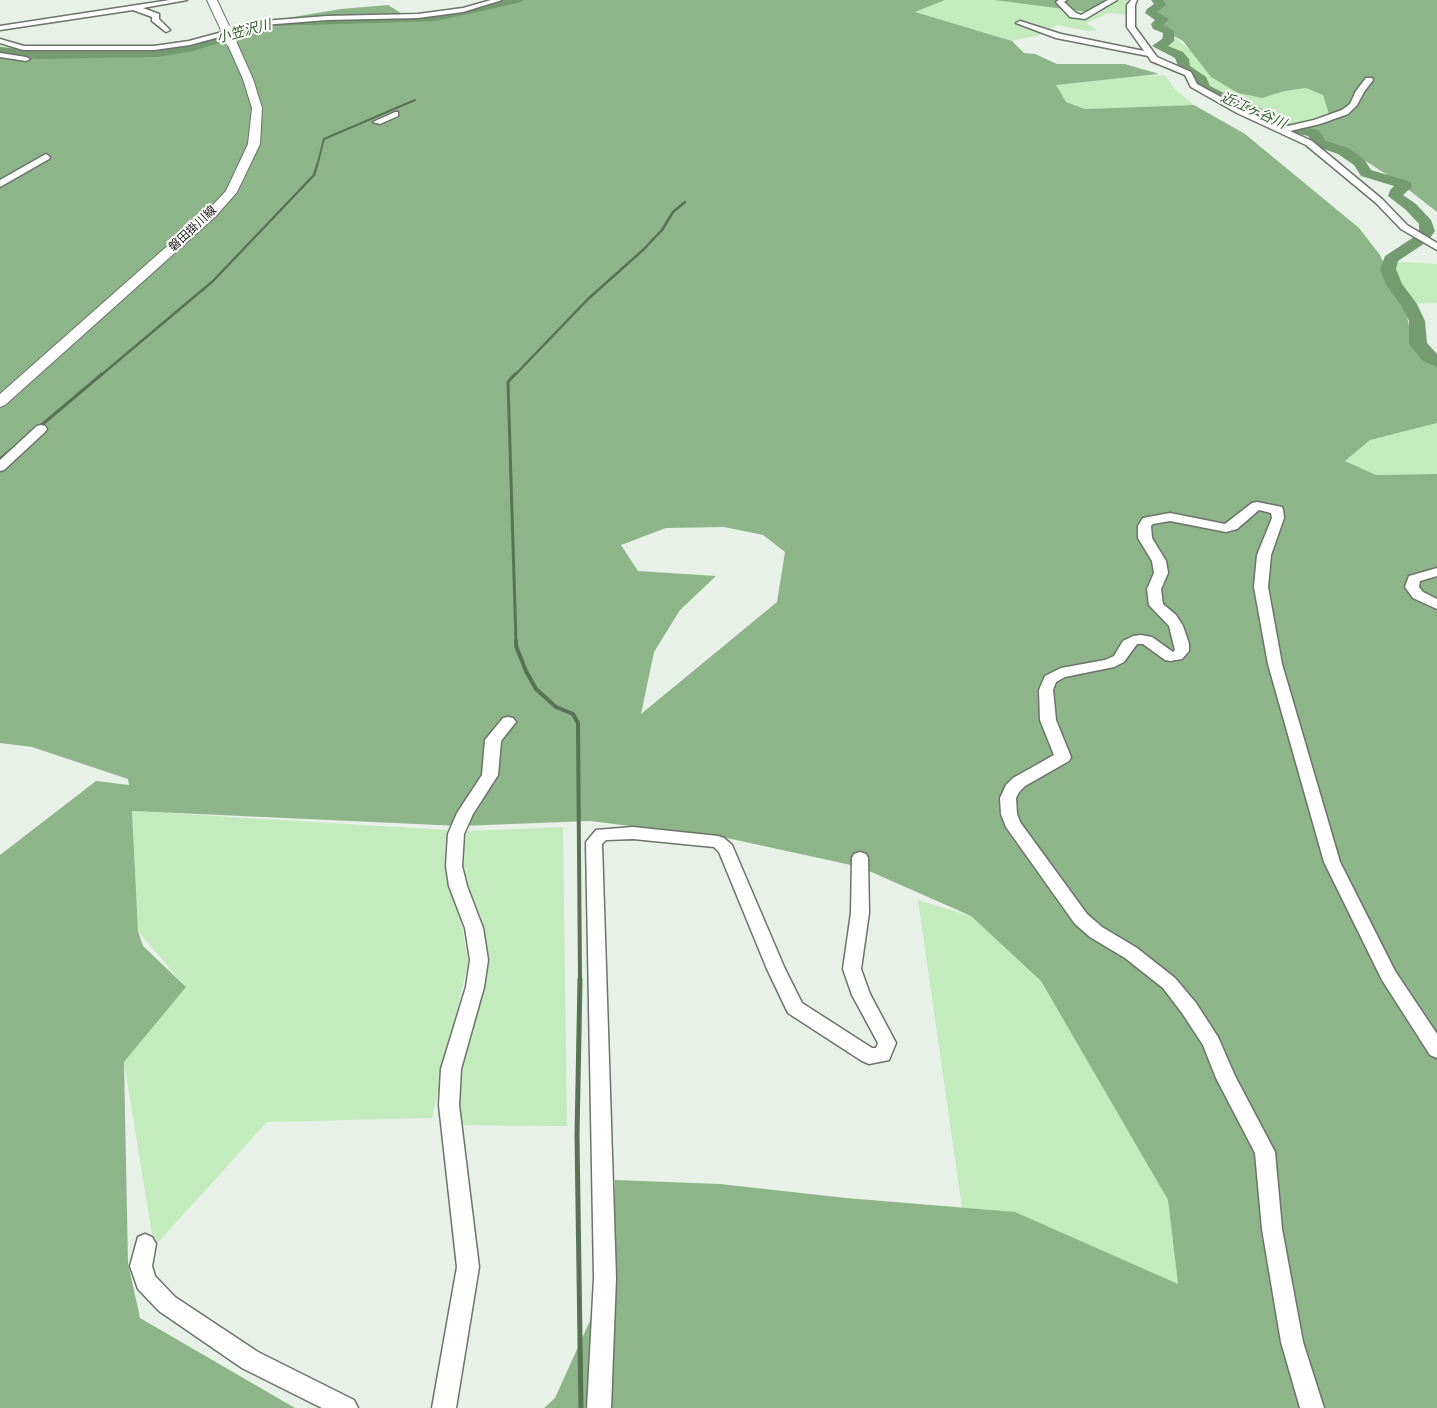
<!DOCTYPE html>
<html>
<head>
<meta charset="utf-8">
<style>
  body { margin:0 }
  canvas { display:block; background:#e8f1e7 }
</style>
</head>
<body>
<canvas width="1437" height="1408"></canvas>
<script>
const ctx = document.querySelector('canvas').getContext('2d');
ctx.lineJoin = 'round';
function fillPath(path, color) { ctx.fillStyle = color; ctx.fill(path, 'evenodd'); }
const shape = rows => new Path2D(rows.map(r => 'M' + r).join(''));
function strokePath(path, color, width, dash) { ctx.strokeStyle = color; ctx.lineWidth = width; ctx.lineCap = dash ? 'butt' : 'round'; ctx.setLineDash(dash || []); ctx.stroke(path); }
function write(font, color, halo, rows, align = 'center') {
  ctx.font = font + ' Signika,"Noto Sans JP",sans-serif'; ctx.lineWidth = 4; ctx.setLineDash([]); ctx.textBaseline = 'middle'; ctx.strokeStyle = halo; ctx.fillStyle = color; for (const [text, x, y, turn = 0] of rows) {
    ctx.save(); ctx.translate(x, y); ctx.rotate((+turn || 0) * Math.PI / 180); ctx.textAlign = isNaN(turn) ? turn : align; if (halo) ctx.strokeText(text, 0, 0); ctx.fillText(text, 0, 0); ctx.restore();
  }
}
fillPath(shape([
  [945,0,996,0,1093,11,1120,0,1128,0,1125,5,1131,15,1108,13,1086,23,1097,30,1088,31,1057,25,1040,35,1012,41,914,12],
  [245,28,207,46,149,56,29,58,0,52,0,44,22,50,52,48,150,50,187,45],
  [1173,36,1194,53,1211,77,1262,98,1285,91,1306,88,1323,95,1334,116,1294,127,1254,108,1237,104,1211,89,1205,79,1158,46],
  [1165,75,1174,88,1194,105,1085,109,1066,102,1055,85,1132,77],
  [1382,261,1437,264,1437,303,1400,304],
  [1437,423,1437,474,1376,475,1345,461,1370,440],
  [132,811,447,830,468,963,432,1118,267,1122,154,1247,124,1062,185,987,138,931],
  [563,827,567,1126,451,1125,476,944,458,886,467,831],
  [918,900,971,916,1041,981,1168,1200,1178,1284,962,1208]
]), '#c3ebbe');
fillPath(shape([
  [497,0,945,0,915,12,1012,41,1024,53,1035,54,1057,64,1125,64,1159,74,1056,85,1066,102,1085,109,1194,105,1245,134,1359,228,1380,255,1406,313,1415,350,1437,365,1437,423,1370,440,1345,461,1376,475,1437,474,1437,1408,544,1408,555,1398,611,1274,615,1180,720,1184,846,1198,1015,1212,1178,1284,1168,1200,1041,981,971,916,860,867,727,838,590,821,460,826,132,811,138,931,143,946,186,987,124,1062,128,1263,140,1318,295,1408,0,1408,0,855,96,781,129,785,128,779,32,747,0,743,0,57,80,58,171,54,207,46,237,34,253,24,299,16,341,9,388,5,404,15,419,19],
  [724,527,763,535,785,552,777,602,641,714,654,652,680,610,716,576,638,571,621,545,666,528],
  [994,0,1113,0,1088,12],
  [1163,0,1437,0,1437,212,1400,183,1342,146,1316,137,1298,126,1330,117,1323,95,1306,88,1285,91,1262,98,1238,93,1211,77,1183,41,1157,27,1163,19,1147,12,1162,5]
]), '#8db589');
strokePath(shape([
  [317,166,324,139,415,100]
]), '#577354', 2);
strokePath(shape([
  [100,376,213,281,314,175,317,165],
  [514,376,588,299,643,250,662,230,673,212,685,202]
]), '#577354', 2.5);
strokePath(shape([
  [515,374,508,382,516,642],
  [38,428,102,374],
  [0,459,11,450]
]), '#577354', 3);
strokePath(shape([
  [516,641,516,646,526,671,536,689,556,707,573,714,578,723,580,980]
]), '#577354', 4);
strokePath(shape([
  [580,979,577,1136,581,1408]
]), '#577354', 5);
fillPath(shape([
  [503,0,524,0,518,3,436,21,274,26,193,51,158,57,38,59,0,55,0,47,38,51,158,49,187,45,274,20,436,15,503,0],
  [1151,0,1163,0,1166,5,1157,12,1169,19,1163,25,1174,31,1174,41,1168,46,1183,52,1189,59,1190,66,1206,77,1210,86,1243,103,1262,109,1281,122,1318,130,1325,140,1348,148,1364,159,1371,170,1411,182,1412,187,1403,195,1416,204,1431,220,1435,231,1428,241,1398,261,1396,269,1402,284,1417,304,1425,321,1427,343,1437,354,1437,367,1423,361,1409,344,1409,321,1401,305,1386,285,1380,269,1385,256,1417,235,1419,231,1419,224,1406,210,1388,196,1390,190,1394,186,1361,176,1354,165,1338,154,1315,146,1308,136,1272,128,1252,115,1233,109,1200,91,1196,82,1180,71,1175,58,1152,46,1162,39,1163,36,1163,33,1153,29,1151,24,1155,20,1145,13,1147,9,1154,4,1151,0]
]), '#759c71');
const minor = shape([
  [170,0,187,0,143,8,159,14,159,19,170,30,166,32,152,21,152,17,133,10,0,30,0,26,170,0],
  [491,0,502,0,463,12,418,18,327,20,263,25,190,45,154,50,23,50,0,43,0,39,24,46,154,46,189,41,263,21,327,16,418,14,463,8,491,0],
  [1067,0,1064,2,1076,13,1081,15,1108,0,1117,0,1085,19,1070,17,1056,2,1059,0,1067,0],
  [1131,0,1137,0,1135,5,1135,27,1157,57,1191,72,1197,84,1243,109,1278,126,1288,126,1314,120,1342,110,1350,104,1356,91,1366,78,1372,78,1373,80,1364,92,1357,105,1348,114,1320,124,1290,131,1312,141,1382,199,1407,225,1437,243,1437,250,1401,229,1376,203,1306,145,1237,113,1191,87,1185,75,1151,61,1148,56,1056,38,1016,23,1020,21,1061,34,1144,51,1127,27,1127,5,1131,0],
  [0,53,26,57,30,59,26,61,0,57,0,53],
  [395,112,398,112,398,116,380,124,373,122,395,112],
  [46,154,50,157,49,159,0,187,0,180,46,154],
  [41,425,45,426,47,429,45,432,4,470,0,471,0,460,37,426,41,425],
  [1257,502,1282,507,1283,510,1284,518,1271,555,1268,587,1282,664,1340,862,1395,971,1437,1034,1437,1058,1430,1055,1382,980,1324,862,1268,664,1254,587,1257,555,1272,518,1271,513,1259,510,1237,529,1226,532,1170,521,1153,524,1151,526,1152,538,1166,561,1168,573,1161,589,1163,604,1176,615,1183,626,1189,644,1189,651,1182,659,1170,661,1165,660,1143,644,1137,644,1124,662,1114,667,1065,677,1056,682,1053,690,1056,720,1071,757,1069,761,1025,786,1019,792,1016,798,1017,814,1020,822,1087,914,1102,927,1137,948,1175,978,1196,1003,1218,1037,1235,1076,1275,1152,1282,1229,1303,1342,1324,1408,1300,1408,1281,1342,1262,1229,1255,1153,1216,1078,1203,1045,1182,1013,1163,988,1125,958,1090,937,1075,924,1006,827,1001,814,1000,798,1006,785,1013,778,1054,755,1040,720,1039,690,1045,676,1061,668,1105,660,1114,656,1123,641,1133,636,1141,635,1152,637,1173,652,1175,650,1169,626,1149,605,1147,589,1154,573,1152,561,1138,538,1138,526,1143,518,1170,513,1225,524,1252,503,1257,502],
  [1437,568,1437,576,1420,581,1419,587,1423,592,1437,599,1437,609,1413,598,1405,587,1409,576,1437,568],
  [508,717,513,718,516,722,501,741,498,775,473,814,464,834,462,866,467,886,483,928,488,960,484,987,461,1069,459,1105,479,1267,456,1408,432,1408,457,1267,439,1105,441,1069,466,987,470,960,465,928,449,886,446,866,448,834,457,813,482,775,485,740,503,718,508,717],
  [633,827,718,836,724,838,732,845,785,969,802,1003,872,1048,876,1048,878,1043,852,995,843,969,851,913,852,858,854,854,860,852,866,854,868,858,869,913,861,969,870,994,896,1043,889,1060,869,1064,862,1061,788,1013,767,969,719,852,714,847,633,839,606,840,602,844,616,1278,611,1408,587,1408,594,1278,586,842,596,830,633,827],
  [145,1234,152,1237,156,1244,152,1266,155,1276,175,1297,258,1352,354,1400,358,1408,322,1408,242,1368,159,1311,138,1289,130,1266,138,1237,145,1234]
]);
const major = shape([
  [207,0,217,0,231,30,229,32,223,32,221,30,207,0],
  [231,38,236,41,253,79,262,108,260,144,237,192,216,216,5,405,0,407,0,394,208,210,226,191,248,144,252,108,243,79,226,41,231,38]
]);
strokePath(minor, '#6b736a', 3);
strokePath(major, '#6b736a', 2);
fillPath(minor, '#fff');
fillPath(major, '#fff');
const majorBridge = shape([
  [226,30,231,41]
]);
strokePath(majorBridge, '#6b736a', 12, []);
strokePath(majorBridge, '#fff', 11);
write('12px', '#10120f', '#fff', [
  ["磐田掛川線",193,229,-43]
]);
write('italic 14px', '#2b6026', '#fff', [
  ["小笠沢川",244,32,-15],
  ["近江ヶ谷川",1253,111,24]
]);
</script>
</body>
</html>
